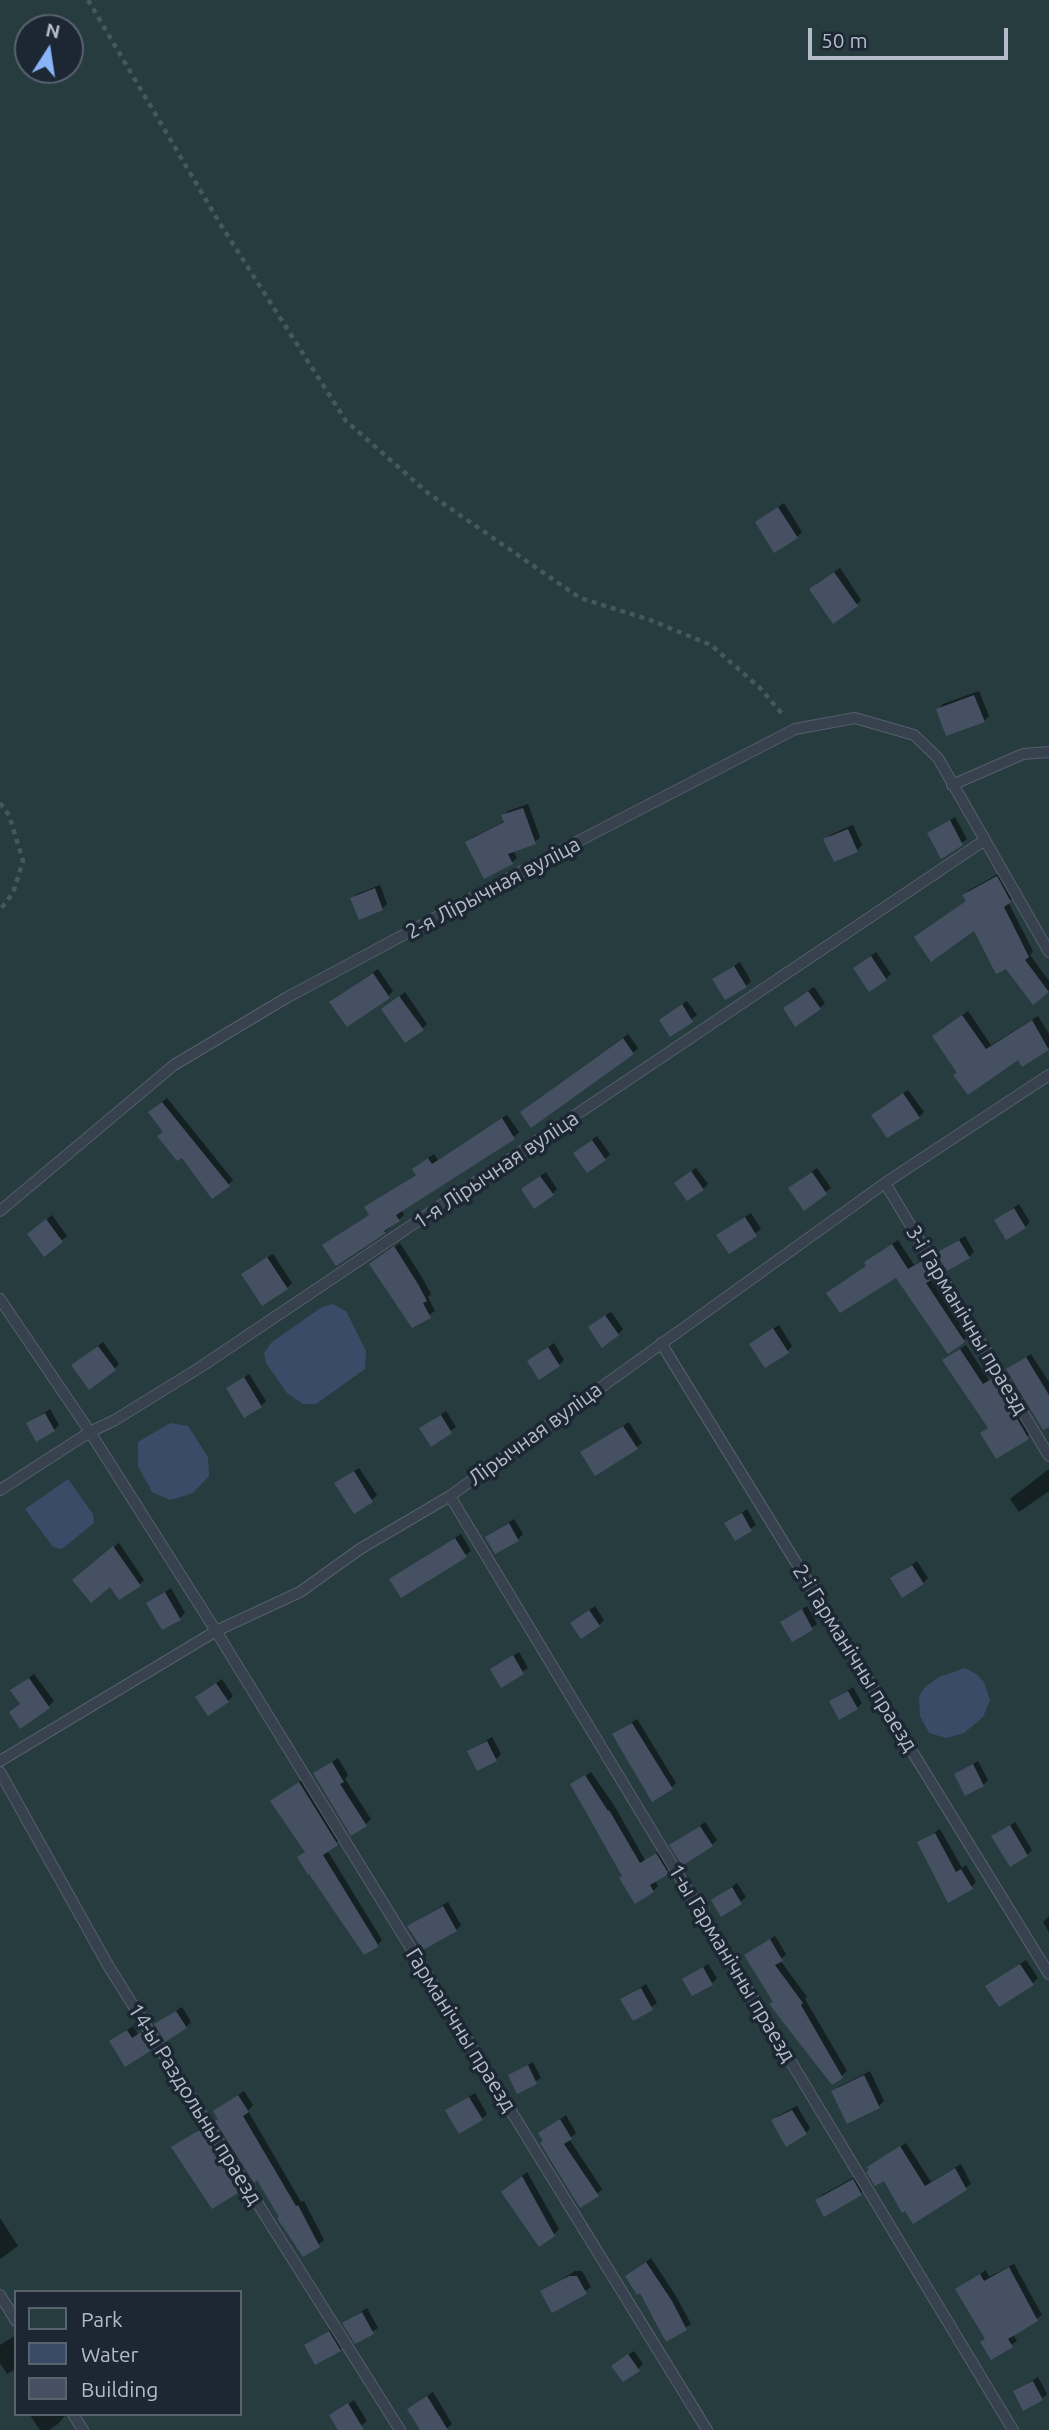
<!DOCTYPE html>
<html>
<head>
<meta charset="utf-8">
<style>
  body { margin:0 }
  #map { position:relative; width:1049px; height:2430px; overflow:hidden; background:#242f3e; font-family:Ubuntu,sans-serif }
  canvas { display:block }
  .legend { position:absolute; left:14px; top:2290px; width:228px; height:126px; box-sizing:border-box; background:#1d2633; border:2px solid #59626f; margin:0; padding:9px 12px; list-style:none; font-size:21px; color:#b4bcc9 }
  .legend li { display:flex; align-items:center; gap:14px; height:35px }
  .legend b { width:35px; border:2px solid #59626f }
  .north { position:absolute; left:14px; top:14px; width:70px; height:70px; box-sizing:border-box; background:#1d2633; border:2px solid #59626f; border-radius:50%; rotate:12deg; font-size:19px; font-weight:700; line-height:28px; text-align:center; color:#b4bcc9 }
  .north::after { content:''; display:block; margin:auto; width:24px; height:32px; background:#8ab4f8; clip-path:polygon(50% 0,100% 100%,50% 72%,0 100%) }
  .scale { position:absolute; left:808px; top:28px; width:200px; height:32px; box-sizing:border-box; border:4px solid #b4bcc9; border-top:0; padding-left:9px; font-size:21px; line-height:24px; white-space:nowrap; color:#b4bcc9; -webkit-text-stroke:5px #1d2633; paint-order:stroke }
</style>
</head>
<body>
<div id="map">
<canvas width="1049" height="2430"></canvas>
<ul class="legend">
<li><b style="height:19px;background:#263c3f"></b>Park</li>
<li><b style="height:19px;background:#394c67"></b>Water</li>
<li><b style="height:19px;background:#455162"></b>Building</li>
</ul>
<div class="north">N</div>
<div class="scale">50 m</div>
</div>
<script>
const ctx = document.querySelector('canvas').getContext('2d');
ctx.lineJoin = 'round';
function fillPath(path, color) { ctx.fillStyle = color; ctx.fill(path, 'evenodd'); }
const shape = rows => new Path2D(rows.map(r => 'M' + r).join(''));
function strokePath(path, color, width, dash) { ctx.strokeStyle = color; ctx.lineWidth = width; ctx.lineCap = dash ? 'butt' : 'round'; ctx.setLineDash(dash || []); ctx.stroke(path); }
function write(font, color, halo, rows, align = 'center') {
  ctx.font = font + ' Ubuntu,sans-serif'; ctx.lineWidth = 7; ctx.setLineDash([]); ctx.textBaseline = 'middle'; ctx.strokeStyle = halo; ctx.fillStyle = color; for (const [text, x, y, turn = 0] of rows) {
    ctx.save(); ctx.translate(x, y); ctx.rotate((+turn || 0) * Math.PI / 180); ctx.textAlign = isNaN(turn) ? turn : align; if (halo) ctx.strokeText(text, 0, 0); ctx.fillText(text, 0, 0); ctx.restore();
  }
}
fillPath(shape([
  [0,0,1049,0,1049,2430,0,2430],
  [28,28,70,28,70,70,28,70],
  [16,2292,240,2292,240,2414,16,2414]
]), '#263c3f');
fillPath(shape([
  [333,1304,346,1311,366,1351,365,1369,316,1404,303,1404,287,1393,266,1363,264,1353,272,1342,322,1307],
  [170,1423,188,1426,208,1457,209,1476,193,1493,170,1500,152,1492,138,1466,138,1442],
  [68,1479,93,1514,94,1523,62,1549,53,1547,25,1509],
  [965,1668,976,1674,984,1682,990,1700,983,1717,964,1733,946,1738,929,1733,920,1716,919,1696,925,1687,939,1677]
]), '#394c67');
fillPath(shape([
  [784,503,802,532,797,537,757,522],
  [840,568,861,600,856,605,816,584],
  [979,691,989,716,984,721,938,709,943,704],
  [528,804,540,837,535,842,513,850,517,858,512,862,467,843,472,838,505,821,503,816,508,811],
  [955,817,967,839,942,857,929,833],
  [853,825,862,845,857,850,825,840,830,835],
  [1002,872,1015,896,1008,902,1033,951,1030,955,1049,981,1049,991,1033,1003,964,895,969,890],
  [380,885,387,904,382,909,352,899,357,894],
  [876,952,891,974,886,979,855,968],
  [740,962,751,981,746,986,714,979],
  [378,969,393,991,388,996,337,997],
  [814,987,825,1003,820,1008,790,1003],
  [405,992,427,1024,422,1029,383,1009],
  [687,1001,697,1015,671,1034,661,1020],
  [968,1011,991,1045,1038,1016,1049,1034,1049,1048,1023,1064,1018,1057,959,1072,934,1036],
  [628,1034,638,1048,633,1053,531,1125,527,1107],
  [908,1090,924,1112,919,1117,878,1110],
  [167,1098,233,1180,228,1185,164,1131,155,1107],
  [507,1115,519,1132,514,1137,401,1210,404,1215,385,1232,329,1241,371,1214,366,1207,417,1174,414,1169,419,1164,434,1154,438,1160],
  [597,1136,610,1154,605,1159,580,1149],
  [696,1168,708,1184,703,1189,682,1178],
  [817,1168,831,1188,804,1208,790,1188],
  [546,1172,557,1189,552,1194,529,1184],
  [1019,1204,1030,1222,1025,1227,996,1220],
  [751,1213,761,1229,729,1252,724,1231],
  [52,1215,67,1236,44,1254,34,1230],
  [965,1236,974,1252,969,1257,938,1253],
  [898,1240,914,1265,928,1257,937,1273,930,1279,969,1336,949,1351,897,1275,834,1288,868,1265,871,1258],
  [400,1243,423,1279,431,1294,428,1297,435,1311,412,1326,371,1264],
  [273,1254,292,1283,287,1288,248,1269],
  [611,1312,623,1329,618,1334,595,1322],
  [779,1325,792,1346,787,1351,757,1339],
  [103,1342,119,1364,114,1369,79,1360],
  [554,1343,564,1360,559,1365,529,1361],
  [966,1345,989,1380,998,1374,1033,1432,997,1456,983,1433,990,1427,950,1356],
  [1031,1354,1049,1382,1049,1425,1013,1365],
  [249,1374,266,1401,261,1406,228,1388],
  [50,1409,59,1425,54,1430,28,1423],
  [446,1411,456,1427,432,1444,422,1428],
  [629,1422,642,1443,596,1474,587,1448],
  [359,1468,377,1495,372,1500,342,1479],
  [1049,1469,1049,1491,1019,1512,1010,1499],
  [747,1509,756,1525,736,1539,727,1524],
  [514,1519,523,1534,518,1539,487,1537],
  [461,1534,471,1551,402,1596,391,1579],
  [119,1543,144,1580,139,1585,111,1584,79,1576],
  [917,1561,928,1578,923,1583,892,1578],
  [171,1588,185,1613,180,1618,149,1603],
  [595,1606,604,1620,599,1625,572,1623],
  [807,1606,817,1624,793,1640,783,1622],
  [519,1652,528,1668,501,1685,492,1669],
  [34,1674,54,1701,49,1706,22,1703,18,1686],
  [222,1679,233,1696,228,1701,202,1693],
  [853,1687,862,1703,857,1708,831,1702],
  [637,1719,676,1783,671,1788,615,1734],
  [492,1737,501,1754,496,1759,469,1751],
  [338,1758,348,1775,345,1779,371,1819,366,1824,315,1774],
  [978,1761,988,1780,983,1785,956,1775],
  [591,1772,615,1807,645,1860,662,1849,672,1868,655,1880,658,1886,653,1891,624,1875,572,1785],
  [305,1778,342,1838,327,1850,382,1940,377,1945,299,1857,306,1851,272,1801],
  [705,1822,717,1840,712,1845,672,1845],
  [1015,1822,1032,1850,1027,1855,994,1836],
  [940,1829,962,1868,966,1865,976,1882,971,1887,919,1843],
  [737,1883,746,1897,722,1915,713,1900],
  [448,1902,461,1925,456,1930,409,1926],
  [1048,1917,1049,1917,1049,1932,1043,1922],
  [775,1936,786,1954,780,1960,807,1997,805,1999,847,2071,833,2083,774,2001,746,1955],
  [1026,1960,1038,1978,1033,1983,987,1986],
  [708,1964,717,1978,712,1983,685,1979],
  [646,1984,657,2003,633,2019,623,2000],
  [182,2007,191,2022,186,2027,156,2024],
  [133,2026,138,2034,146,2029,156,2044,151,2049,111,2041],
  [533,2062,541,2078,518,2092,510,2076],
  [870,2071,884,2101,879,2106,847,2122,833,2092,838,2087],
  [244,2091,253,2105,248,2111,301,2202,304,2201,324,2240,318,2245,281,2217,220,2118,220,2107],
  [475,2093,487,2114,482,2119,448,2110],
  [797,2106,810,2128,806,2133,773,2121,778,2116],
  [566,2115,576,2133,569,2139,602,2189,597,2194,545,2140,540,2133],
  [207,2125,244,2185,239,2190,173,2147],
  [906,2143,931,2182,961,2164,971,2184,913,2221,885,2179,869,2167],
  [527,2172,559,2229,554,2234,508,2187],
  [858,2175,866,2188,861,2193,817,2200,822,2195],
  [0,2218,18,2246,0,2259],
  [651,2258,676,2296,691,2324,667,2339,641,2290,627,2276],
  [1014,2264,1042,2315,1013,2334,1017,2341,992,2358,986,2338,958,2289,986,2270,989,2277],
  [575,2271,582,2271,591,2287,553,2311,542,2292],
  [367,2308,378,2328,357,2341,344,2323],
  [334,2327,345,2345,340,2350,306,2346],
  [16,2335,16,2369,7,2374,0,2363,0,2345],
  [634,2351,643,2364,638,2369,619,2361],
  [1038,2377,1047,2394,1042,2399,1015,2392],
  [433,2392,452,2424,445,2430,422,2430,409,2409],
  [354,2400,367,2421,355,2430,340,2430,331,2415],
  [33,2414,66,2414,59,2423,49,2430,40,2430,31,2417]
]), '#0007');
fillPath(shape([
  [778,507,798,538,774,553,755,522],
  [834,572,858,606,833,624,809,589],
  [974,695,985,722,946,736,936,709],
  [523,808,536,844,508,854,513,864,484,879,465,842,504,822,501,815],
  [950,820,963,845,941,859,927,833],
  [848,829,858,852,834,862,823,839],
  [997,876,1011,902,1004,907,1029,957,1025,960,1049,992,1033,1005,1006,969,996,974,974,931,931,962,914,937,966,901,962,895],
  [375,888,383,910,359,920,350,898],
  [871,956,887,980,869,992,853,968],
  [734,966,747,987,725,1000,712,979],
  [373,973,390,998,347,1027,329,1002],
  [808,991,821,1009,795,1027,783,1008],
  [399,996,424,1030,405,1043,381,1009],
  [682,1004,693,1022,670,1037,659,1020],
  [962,1015,986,1049,1032,1020,1049,1050,1022,1067,1018,1060,968,1095,953,1075,957,1073,932,1036],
  [623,1038,634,1054,531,1128,520,1112],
  [903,1093,920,1118,887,1138,871,1115],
  [162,1102,230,1186,212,1199,182,1158,177,1161,157,1136,163,1132,148,1112],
  [502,1118,515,1139,396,1215,400,1221,384,1231,386,1233,336,1266,322,1245,369,1215,364,1207,416,1175,412,1169,428,1158,432,1164],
  [592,1140,606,1160,587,1173,573,1153],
  [691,1171,704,1190,687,1201,674,1183],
  [812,1172,827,1194,804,1211,788,1188],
  [540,1176,554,1195,534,1209,521,1189],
  [1014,1208,1026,1228,1006,1240,994,1220],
  [745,1217,757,1236,729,1254,716,1235],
  [46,1219,63,1242,44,1257,27,1234],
  [959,1240,970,1258,947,1271,936,1253],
  [892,1244,908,1269,922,1261,933,1279,926,1283,965,1342,948,1354,896,1278,840,1313,826,1293,866,1266,864,1262],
  [394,1246,418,1284,427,1301,423,1303,431,1318,412,1328,369,1264],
  [267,1257,288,1289,262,1306,241,1274],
  [605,1315,619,1335,602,1348,588,1327],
  [773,1328,789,1353,765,1368,749,1344],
  [98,1346,116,1370,89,1390,71,1365],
  [548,1347,560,1366,539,1380,527,1361],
  [960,1349,983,1384,993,1378,1029,1439,996,1459,980,1433,988,1428,942,1360],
  [1026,1357,1049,1395,1049,1427,1043,1430,1006,1369],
  [244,1377,262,1407,244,1418,226,1388],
  [45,1413,55,1431,36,1442,26,1423],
  [441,1415,452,1433,431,1447,419,1428],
  [623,1426,638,1449,595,1476,580,1452],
  [354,1471,373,1502,354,1514,334,1483],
  [742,1513,752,1531,735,1541,724,1523],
  [509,1523,519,1541,495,1554,485,1537],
  [455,1538,467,1557,401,1598,389,1579],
  [113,1546,141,1586,119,1600,110,1587,91,1603,72,1580],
  [912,1565,924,1584,902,1598,890,1578],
  [165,1592,181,1620,162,1630,146,1603],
  [802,1609,813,1630,792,1642,780,1622],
  [589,1610,600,1626,581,1639,570,1623],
  [513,1655,524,1674,501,1688,490,1669],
  [29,1678,50,1708,20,1729,9,1712,20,1704,10,1690],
  [216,1683,229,1702,208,1716,195,1697],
  [848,1691,858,1709,839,1720,829,1701],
  [632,1723,673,1789,652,1802,612,1734],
  [487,1741,497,1761,477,1771,467,1751],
  [332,1762,344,1782,340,1784,367,1826,351,1836,313,1773],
  [973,1764,984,1786,965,1796,954,1774],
  [585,1775,608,1811,609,1810,640,1863,656,1853,669,1874,650,1885,654,1892,635,1904,619,1878,622,1876,570,1784],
  [299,1782,338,1845,323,1855,377,1943,378,1947,364,1955,309,1874,308,1875,297,1857,305,1852,270,1801],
  [1010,1825,1028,1856,1010,1867,991,1836],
  [700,1826,713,1846,682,1866,669,1845],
  [935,1833,956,1872,961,1869,973,1889,948,1903,917,1842],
  [732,1887,742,1904,721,1917,711,1900],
  [443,1906,457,1931,423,1950,407,1926],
  [770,1939,783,1961,775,1965,803,2003,801,2005,843,2078,832,2085,769,2004,773,2002,744,1955],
  [1020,1964,1034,1985,999,2007,985,1986],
  [703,1967,713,1985,692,1996,682,1979],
  [641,1988,653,2010,633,2021,620,1999],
  [176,2011,187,2028,165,2042,154,2024],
  [127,2030,132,2038,141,2032,152,2050,125,2067,109,2041],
  [528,2065,537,2084,517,2094,508,2075],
  [864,2075,880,2108,847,2124,831,2091],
  [238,2095,249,2112,243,2116,296,2206,298,2205,320,2247,303,2257,277,2218,279,2217,257,2180,254,2183,215,2121,218,2119,213,2111],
  [469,2097,483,2120,459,2134,445,2110],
  [792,2110,807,2134,786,2147,771,2120],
  [560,2119,572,2139,564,2144,599,2196,580,2208,540,2143,543,2141,538,2133],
  [201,2129,241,2191,212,2209,171,2147],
  [900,2146,925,2186,955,2168,967,2190,913,2224,905,2211,902,2213,884,2181,875,2186,866,2172,869,2170,867,2167],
  [522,2176,555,2236,539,2247,501,2192],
  [853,2179,862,2195,824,2217,815,2200],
  [646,2262,672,2301,687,2330,666,2342,640,2293,637,2295,625,2276],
  [1009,2267,1038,2321,1008,2339,1013,2347,991,2360,980,2342,985,2339,955,2289,980,2274,984,2281],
  [569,2276,577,2276,587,2294,552,2313,540,2291],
  [362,2312,374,2334,355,2344,342,2323],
  [329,2331,341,2351,315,2365,304,2345],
  [628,2354,640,2371,623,2382,611,2366],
  [1033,2381,1043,2400,1023,2411,1013,2391],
  [427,2396,448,2430,420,2430,407,2409],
  [348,2403,364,2430,338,2430,329,2415]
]), '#455162');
const service = shape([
  [952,785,1023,754,1049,752],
  [885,1183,1049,1456],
  [0,1211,174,1065,286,998,571,845,795,729,855,718,914,735,938,758,1049,952],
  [0,1299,90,1432,216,1631,707,2430],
  [661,1343,1049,1974],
  [0,1490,90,1432,115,1420,199,1368,985,840],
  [450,1496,1013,2430],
  [0,1761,216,1631,300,1592,360,1549,450,1496,885,1183,1049,1075],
  [0,1772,109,1967,400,2430],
  [0,2295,16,2321],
  [73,2414,83,2430]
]);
strokePath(service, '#565f6c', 12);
strokePath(shape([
  [88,0,219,222,346,421,428,493,580,598,650,620,711,645,760,688,783,715],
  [0,803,9,815,23,861,13,893,0,910]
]), '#44595c', 4.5, [5, 5]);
strokePath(service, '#38414e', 10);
write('21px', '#b4bcc9', '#1d2633', [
  ["2-я Лірычная вуліца",493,888,-28],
  ["1-я Лірычная вуліца",496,1170,-34],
  ["3-і Гарманічны праезд",967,1320,59],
  ["Лірычная вуліца",535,1434,-36],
  ["2-і Гарманічны праезд",855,1658,58],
  ["1-ы Гарманічны праезд",732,1963,59],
  ["Гарманічны праезд",461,2030,58],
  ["14-ы Раздольны праезд",195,2104,58]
]);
</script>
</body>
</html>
